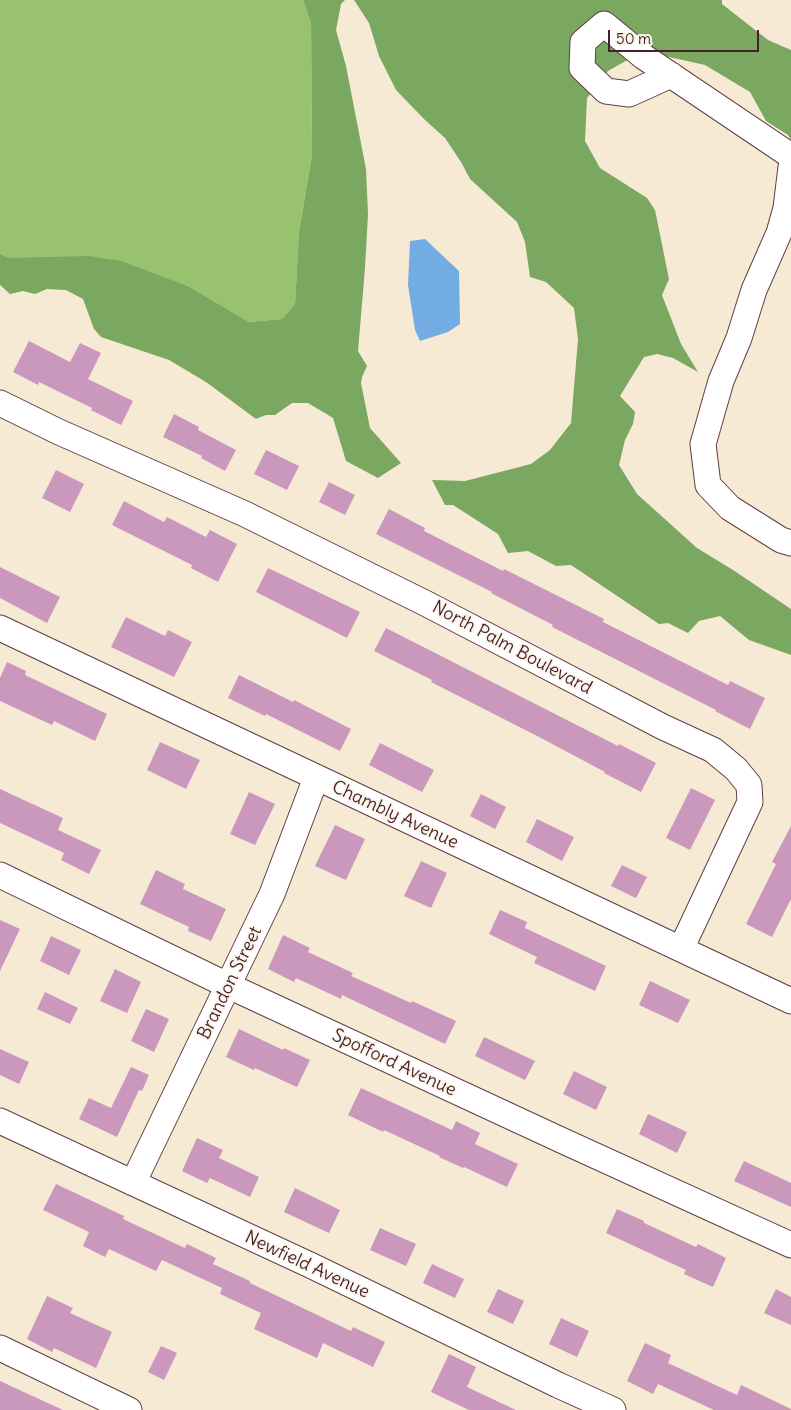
<!DOCTYPE html>
<html>
<head>
<meta charset="utf-8">
<style>
  body { margin:0 }
  #map { position:relative; width:791px; height:1410px; overflow:hidden; background:#f6ead4; font-family:Delius,sans-serif }
  canvas { display:block }
  .scale { position:absolute; left:608px; top:30px; width:151px; height:22px; box-sizing:border-box; border:2px solid #4a1f2b; border-top:0; padding-left:6px; font-size:15px; line-height:18px; white-space:nowrap; color:#4a1f2b; -webkit-text-stroke:4px #fbf7ec; paint-order:stroke }
</style>
</head>
<body>
<div id="map">
<canvas width="791" height="1410"></canvas>
<div class="scale">50 m</div>
</div>
<script>
const ctx = document.querySelector('canvas').getContext('2d');
ctx.lineJoin = 'round';
function fillPath(path, color) { ctx.fillStyle = color; ctx.fill(path, 'evenodd'); }
const shape = rows => new Path2D(rows.map(r => 'M' + r).join(''));
function strokePath(path, color, width, dash) { ctx.strokeStyle = color; ctx.lineWidth = width; ctx.lineCap = dash ? 'butt' : 'round'; ctx.setLineDash(dash || []); ctx.stroke(path); }
function write(font, color, halo, rows, align = 'center') {
  ctx.font = font + ' Delius,sans-serif'; ctx.lineWidth = 4; ctx.setLineDash([]); ctx.textBaseline = 'middle'; ctx.strokeStyle = halo; ctx.fillStyle = color; for (const [text, x, y, turn = 0] of rows) {
    ctx.save(); ctx.translate(x, y); ctx.rotate((+turn || 0) * Math.PI / 180); ctx.textAlign = isNaN(turn) ? turn : align; if (halo) ctx.strokeText(text, 0, 0); ctx.fillText(text, 0, 0); ctx.restore();
  }
}
fillPath(shape([
  [0,0,303,0,311,23,312,155,299,232,295,304,282,319,249,322,190,287,10,258,0,254]
]), '#99c26e');
fillPath(shape([
  [303,0,345,0,341,4,336,30,346,66,366,169,368,214,365,268,358,351,367,366,362,377,361,383,370,428,401,463,378,478,346,461,333,418,308,403,292,403,275,415,266,415,256,419,206,382,169,360,101,337,94,329,83,299,66,290,47,289,35,294,23,291,10,294,0,285,0,254,10,258,88,256,121,261,190,287,249,322,282,319,295,304,299,232,312,155,311,23],
  [354,0,722,0,722,4,768,40,791,50,791,140,788,135,766,121,750,92,705,65,660,55,629,59,608,71,587,98,585,141,600,168,647,198,655,210,669,279,662,295,681,344,698,372,673,358,657,354,644,357,620,396,635,412,633,424,625,440,619,465,637,494,697,548,733,570,791,609,791,655,749,640,720,616,699,621,688,633,668,623,659,624,571,565,556,566,528,551,508,553,498,534,453,505,445,505,432,480,465,481,531,464,550,450,571,423,578,339,574,308,546,282,530,277,525,242,517,222,470,179,461,162,445,138,425,120,396,90,379,56,369,23]
]), '#7aa861');
fillPath(shape([
  [425,239,459,271,460,324,448,332,420,341,415,330,408,285,410,241]
]), '#73ace3');
fillPath(shape([
  [29,341,70,362,80,343,101,353,88,379,133,401,121,425,91,410,92,408,39,382,38,385,13,372],
  [174,414,199,427,198,430,236,450,225,471,201,458,202,456,163,437],
  [266,450,299,466,287,490,254,474],
  [56,470,84,484,70,512,42,498],
  [329,482,355,495,345,515,319,502],
  [124,501,164,522,167,517,206,537,210,530,237,544,218,582,191,568,192,565,112,525],
  [389,509,425,528,424,531,503,571,504,569,604,619,603,622,728,685,730,681,765,698,750,729,715,711,716,710,552,627,553,625,491,593,492,592,376,534],
  [0,567,60,597,47,623,0,598],
  [268,568,360,612,347,638,256,592],
  [126,617,165,636,168,630,192,642,174,677,111,647],
  [386,628,618,746,619,744,656,763,641,792,604,773,605,772,541,738,431,682,432,680,374,651],
  [7,662,26,671,25,675,107,714,95,741,54,721,52,725,0,701,0,678],
  [239,675,293,702,294,700,351,729,340,751,266,714,265,716,228,698],
  [160,742,200,760,186,789,147,770],
  [380,743,434,770,422,792,369,765],
  [691,788,715,800,690,850,666,838],
  [0,789,63,818,58,830,101,850,89,874,61,860,64,853,0,823],
  [249,792,275,804,255,845,230,834],
  [481,794,506,807,495,829,470,816],
  [537,819,574,837,562,861,526,842],
  [335,825,365,839,346,880,315,866],
  [791,826,791,899,772,937,746,924,776,864,772,862],
  [421,861,447,873,431,908,404,896],
  [622,865,647,877,636,898,611,886],
  [156,870,185,884,183,889,226,909,211,941,188,931,189,927,140,904],
  [500,910,527,922,525,928,606,966,595,991,534,963,537,957,489,934],
  [0,920,20,929,0,971],
  [283,935,310,948,308,952,353,973,351,976,411,1003,412,1001,456,1021,445,1044,342,995,341,999,296,978,294,982,268,969],
  [51,936,81,950,69,975,40,961],
  [115,969,141,982,127,1013,100,1001],
  [650,981,690,1000,678,1023,639,1005],
  [45,992,78,1008,70,1024,37,1009],
  [146,1009,169,1019,154,1052,131,1041],
  [239,1029,283,1050,284,1048,310,1060,297,1087,255,1068,254,1070,226,1057],
  [484,1037,535,1061,525,1080,475,1056],
  [0,1049,29,1062,19,1084,0,1075],
  [131,1067,149,1075,142,1091,139,1090,117,1137,79,1119,89,1098,111,1108],
  [574,1071,607,1087,596,1110,563,1094],
  [361,1088,452,1130,456,1121,480,1133,475,1144,518,1164,507,1187,464,1167,463,1168,439,1157,440,1156,384,1130,383,1132,348,1115],
  [648,1114,687,1132,677,1153,639,1134],
  [197,1138,223,1150,219,1158,259,1177,250,1197,210,1178,207,1183,182,1171],
  [744,1161,791,1183,791,1207,734,1181],
  [56,1184,124,1216,123,1219,185,1248,187,1244,216,1258,213,1264,250,1281,250,1283,351,1331,353,1327,385,1342,373,1367,323,1343,317,1358,254,1329,261,1313,220,1294,222,1288,162,1260,156,1271,109,1249,105,1257,83,1246,89,1232,43,1210],
  [295,1188,340,1210,329,1233,284,1212],
  [617,1209,644,1221,644,1223,696,1247,698,1244,726,1258,713,1287,684,1274,686,1270,606,1233],
  [380,1228,416,1244,406,1266,370,1250],
  [432,1264,464,1279,455,1298,423,1283],
  [498,1289,524,1301,513,1324,487,1312],
  [776,1289,791,1297,791,1325,764,1313],
  [47,1296,73,1308,70,1313,112,1332,96,1368,54,1348,52,1352,27,1339],
  [561,1318,589,1331,577,1357,549,1344],
  [645,1343,671,1355,668,1363,737,1395,741,1385,791,1409,791,1410,714,1410,658,1384,653,1394,627,1381],
  [161,1346,177,1353,164,1380,148,1372],
  [449,1354,476,1367,467,1387,516,1410,469,1410,431,1392],
  [0,1381,63,1410,0,1410]
]), '#ca98bd');
const minor = shape([
  [671,75,629,94,606,91,582,68,583,42,604,24,644,57,791,156],
  [791,167,786,208,779,233,754,290,739,338,721,381,703,444,708,485,730,508,781,540,791,543],
  [0,403,59,432,245,514,425,603,663,727,713,750,736,769,749,785,750,802,681,949],
  [0,628,791,1001],
  [0,875,229,986,561,1140,791,1245],
  [0,1121,310,1265,558,1385,613,1410],
  [133,1183,272,894,316,778],
  [0,1348,129,1410]
]);
strokePath(minor, '#643d44', 27);
strokePath(minor, '#fff', 25);
write('18px', '#4a1f2b', '#fbf7ec', [
  ["North Palm Boulevard",512,648,28],
  ["Chambly Avenue",395,815,25],
  ["Brandon Street",230,983,-64],
  ["Spofford Avenue",394,1063,25],
  ["Newfield Avenue",307,1265,25]
]);
</script>
</body>
</html>
